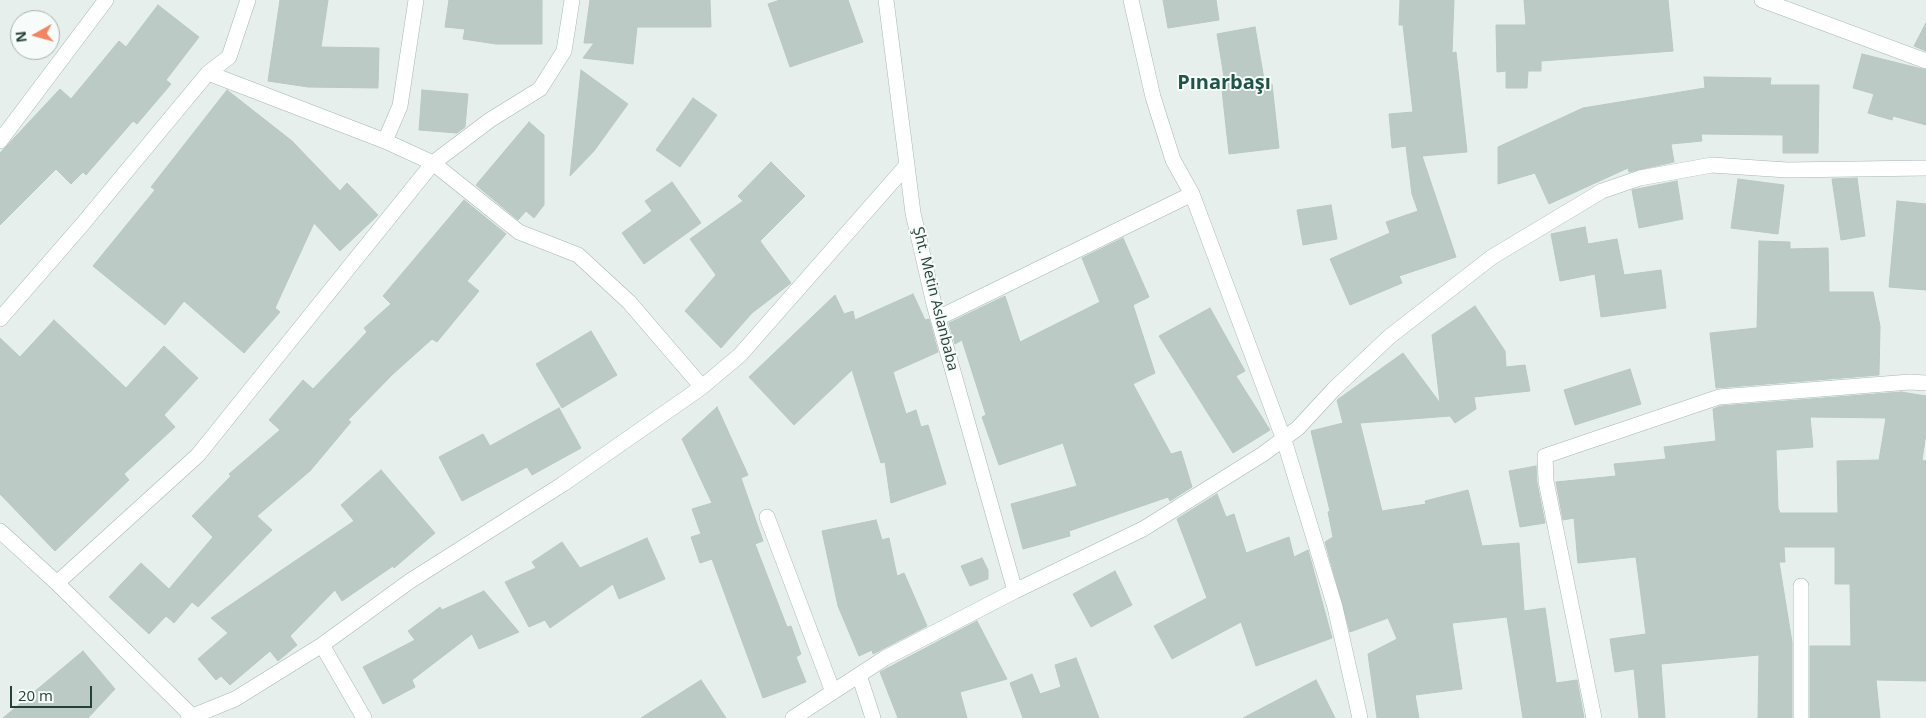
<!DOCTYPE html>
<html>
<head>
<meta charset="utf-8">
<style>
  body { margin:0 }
  #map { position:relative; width:1926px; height:718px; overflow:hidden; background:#e6efeb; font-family:"Open Sans",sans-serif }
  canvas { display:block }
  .north { position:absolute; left:10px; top:10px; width:50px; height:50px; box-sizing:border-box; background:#f7fbf9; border:1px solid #a3b1ad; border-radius:50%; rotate:263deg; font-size:14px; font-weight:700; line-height:20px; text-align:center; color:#24423a }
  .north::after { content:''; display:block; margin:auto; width:18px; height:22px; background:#f4845f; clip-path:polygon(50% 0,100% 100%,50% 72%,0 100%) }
  .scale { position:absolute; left:10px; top:686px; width:82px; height:22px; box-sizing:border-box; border:2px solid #24423a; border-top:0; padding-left:6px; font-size:15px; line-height:18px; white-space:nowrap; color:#24423a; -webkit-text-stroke:4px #f7fbf9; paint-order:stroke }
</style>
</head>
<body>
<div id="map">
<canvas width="1926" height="718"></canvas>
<div class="north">N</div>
<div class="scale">20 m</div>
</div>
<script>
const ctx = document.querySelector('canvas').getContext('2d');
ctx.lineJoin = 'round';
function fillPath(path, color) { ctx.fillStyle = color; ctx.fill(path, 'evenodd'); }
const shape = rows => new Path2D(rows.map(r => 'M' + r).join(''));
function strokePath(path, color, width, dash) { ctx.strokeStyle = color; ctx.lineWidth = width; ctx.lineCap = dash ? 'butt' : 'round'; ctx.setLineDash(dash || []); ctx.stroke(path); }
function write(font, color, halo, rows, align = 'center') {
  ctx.font = font + ' "Open Sans",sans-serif'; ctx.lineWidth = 4; ctx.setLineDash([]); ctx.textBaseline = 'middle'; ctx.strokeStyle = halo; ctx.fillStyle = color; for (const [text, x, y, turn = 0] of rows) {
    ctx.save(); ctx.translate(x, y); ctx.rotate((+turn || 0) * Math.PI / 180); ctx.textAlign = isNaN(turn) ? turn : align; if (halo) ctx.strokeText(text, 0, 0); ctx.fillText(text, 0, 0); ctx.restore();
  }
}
const building = shape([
  [280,0,328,0,321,47,379,48,378,88,308,87,268,81,280,0],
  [449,0,542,0,542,44,496,44,463,39,465,29,445,27,449,0],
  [590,0,710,0,711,27,637,27,633,64,583,58,594,43,584,43,590,0],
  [780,0,848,0,863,42,790,67,768,4,780,0],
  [1163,0,1216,0,1219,20,1168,28,1163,0],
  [1400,0,1454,0,1452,53,1456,52,1467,152,1422,156,1456,257,1399,276,1402,283,1350,305,1330,259,1390,233,1386,222,1418,211,1412,194,1406,146,1392,148,1389,114,1413,112,1403,25,1399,25,1400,0],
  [1524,0,1668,0,1673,51,1541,61,1541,71,1528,71,1527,88,1506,88,1506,71,1497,72,1496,25,1526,25,1524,0],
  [158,5,199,37,166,80,171,84,137,124,133,121,86,175,83,172,71,184,56,169,0,225,0,153,60,89,71,99,119,41,126,47,158,5],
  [1926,23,1926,51,1914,46,1926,23],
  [1255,27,1265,85,1272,84,1279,148,1229,154,1222,90,1226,89,1217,34,1255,27],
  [1862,54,1926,70,1926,125,1893,116,1892,120,1868,113,1874,94,1853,88,1862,54],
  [581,70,628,104,594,151,570,176,581,70],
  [1704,77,1771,78,1770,85,1819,85,1818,153,1783,153,1783,135,1701,134,1702,141,1671,144,1674,162,1629,172,1628,168,1549,204,1535,173,1498,184,1498,147,1583,108,1705,88,1704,77],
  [227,90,292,141,340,191,347,183,378,215,340,251,314,223,275,308,280,312,244,353,184,301,165,325,93,266,155,190,151,187,227,90],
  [422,90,468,94,465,127,457,133,419,130,422,90],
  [693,98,717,115,680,167,656,150,693,98],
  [529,122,544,135,544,205,534,218,526,211,518,220,476,185,529,122],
  [771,162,805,196,760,241,791,283,752,313,721,348,685,311,716,275,690,239,743,201,738,196,771,162],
  [1857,178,1865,236,1841,240,1832,179,1857,178],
  [1738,179,1784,185,1778,234,1731,228,1738,179],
  [1677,181,1683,219,1639,228,1632,190,1677,181],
  [672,182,701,223,644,264,622,233,652,211,645,201,672,182],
  [464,200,506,234,467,281,479,291,437,342,432,339,393,374,348,420,351,422,310,471,257,516,272,530,198,607,192,602,174,623,166,616,149,634,109,597,141,563,169,589,213,537,192,516,231,476,229,474,280,430,269,420,303,380,313,389,367,332,364,328,391,304,383,296,464,200],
  [1897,201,1926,204,1926,290,1889,287,1897,201],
  [1331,205,1337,239,1303,245,1297,210,1331,205],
  [1585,227,1588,244,1617,239,1624,275,1661,270,1666,308,1601,317,1595,274,1560,281,1551,234,1585,227],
  [1123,238,1149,297,1133,305,1155,373,1133,384,1171,454,1181,451,1192,487,1170,501,1168,497,1069,531,1070,536,1023,549,1011,504,1077,486,1063,443,999,465,982,417,986,415,962,340,955,344,949,323,1005,296,1020,342,1100,302,1082,258,1123,238],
  [1759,241,1790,242,1790,249,1828,248,1829,292,1873,292,1880,326,1879,375,1716,388,1710,333,1757,328,1759,241],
  [913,294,925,320,929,319,938,352,893,372,906,414,916,410,921,427,928,425,946,484,891,503,885,462,881,463,852,370,794,425,749,377,835,295,844,314,853,311,855,320,913,294],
  [1475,306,1505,351,1506,367,1525,365,1530,391,1474,397,1476,409,1455,423,1450,416,1360,423,1382,511,1426,504,1425,501,1468,490,1482,546,1519,543,1524,611,1545,608,1556,683,1577,680,1584,718,1523,718,1507,617,1452,623,1462,689,1415,695,1419,718,1377,718,1368,654,1397,639,1388,618,1350,632,1325,542,1333,537,1328,512,1330,511,1311,431,1343,423,1337,400,1403,353,1440,403,1432,335,1475,306],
  [1210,308,1245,371,1236,376,1270,430,1233,453,1159,336,1210,308],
  [54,320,126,388,164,346,198,378,164,415,175,427,124,474,129,480,55,551,0,494,0,338,20,357,54,320],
  [591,331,617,375,562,408,536,364,591,331],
  [1630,369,1641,404,1575,425,1564,390,1630,369],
  [1901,392,1926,396,1926,433,1922,460,1926,461,1926,681,1876,680,1880,718,1810,718,1810,646,1851,646,1850,584,1835,584,1835,547,1784,547,1785,562,1779,562,1792,642,1792,718,1758,718,1759,655,1661,664,1665,718,1639,718,1634,669,1615,672,1610,639,1646,634,1636,557,1578,563,1574,518,1563,520,1556,482,1616,476,1614,464,1666,459,1664,447,1716,441,1713,409,1721,406,1901,392],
  [1810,417,1886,418,1879,460,1837,461,1838,513,1780,513,1778,508,1776,450,1813,447,1810,417],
  [717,407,748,475,741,478,763,541,755,544,787,627,791,626,801,654,796,657,806,682,763,698,712,559,700,563,691,537,701,534,692,509,712,503,682,439,717,407],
  [559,408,581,448,532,475,527,467,462,501,439,457,483,434,490,446,559,408],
  [1536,466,1537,483,1545,523,1520,527,1509,471,1536,466],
  [381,470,435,533,394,568,393,566,342,601,335,590,290,636,297,645,278,661,270,651,230,685,221,676,216,680,198,659,228,633,211,618,354,521,341,505,381,470],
  [1217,494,1226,517,1234,514,1246,553,1289,537,1294,557,1308,550,1332,638,1256,666,1241,622,1172,659,1154,626,1207,598,1177,519,1217,494],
  [876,520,882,540,889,538,897,576,904,573,927,626,873,654,872,650,859,656,838,606,822,531,876,520],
  [647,538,665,579,619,599,613,584,550,628,545,620,529,627,505,582,536,568,532,562,562,542,580,568,647,538],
  [982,558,988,570,988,579,970,586,961,566,982,558],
  [1115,571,1132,605,1091,627,1073,594,1115,571],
  [484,591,519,632,479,649,472,634,412,680,415,687,383,704,363,667,415,640,408,631,440,607,442,610,484,591],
  [977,621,1007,679,960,692,967,718,898,718,880,672,977,621],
  [83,651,115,689,88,718,3,718,83,651],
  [1076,658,1099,718,1023,718,1010,683,1032,674,1040,694,1061,687,1055,665,1076,658],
  [701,680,726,718,641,718,701,680],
  [1316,680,1335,718,1243,718,1316,680]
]);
fillPath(building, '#bbcac4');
strokePath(building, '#b8c9c2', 1);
const minor = shape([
  [886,0,913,213,934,304,1015,591],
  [1131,0,1153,97,1173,160,1192,194,1284,440,1335,607,1360,718],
  [1762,0,1926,61],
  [208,73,385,141,433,163,519,232,578,255,629,302,702,387],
  [0,141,106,0],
  [385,141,400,106,416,0],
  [938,318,1192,194],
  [0,319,81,226,208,73,229,57,248,0],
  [767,517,833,692],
  [0,531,57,583,192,716],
  [57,583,198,455,433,163,490,120,540,89,564,51,572,0],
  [1801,586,1801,718],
  [322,645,364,718],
  [859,675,873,718],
  [188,718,235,699,322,645,410,581,563,484,702,387,740,355,907,165],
  [793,718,885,658,1015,591,1143,529,1263,454,1298,428,1334,389,1389,337,1492,257,1602,191,1640,178,1712,165,1787,170,1926,168],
  [1594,718,1546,481,1545,456,1719,397,1910,382,1926,383]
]);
strokePath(minor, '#a8b8b2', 16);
strokePath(minor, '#fff', 15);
write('15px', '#24423a', '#f7fbf9', [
  ["Şht. Metin Aslanbaba",935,299,76]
]);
write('bold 20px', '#1f5548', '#f7fbf9', [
  ["Pınarbaşı",1224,83]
]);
</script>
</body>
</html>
